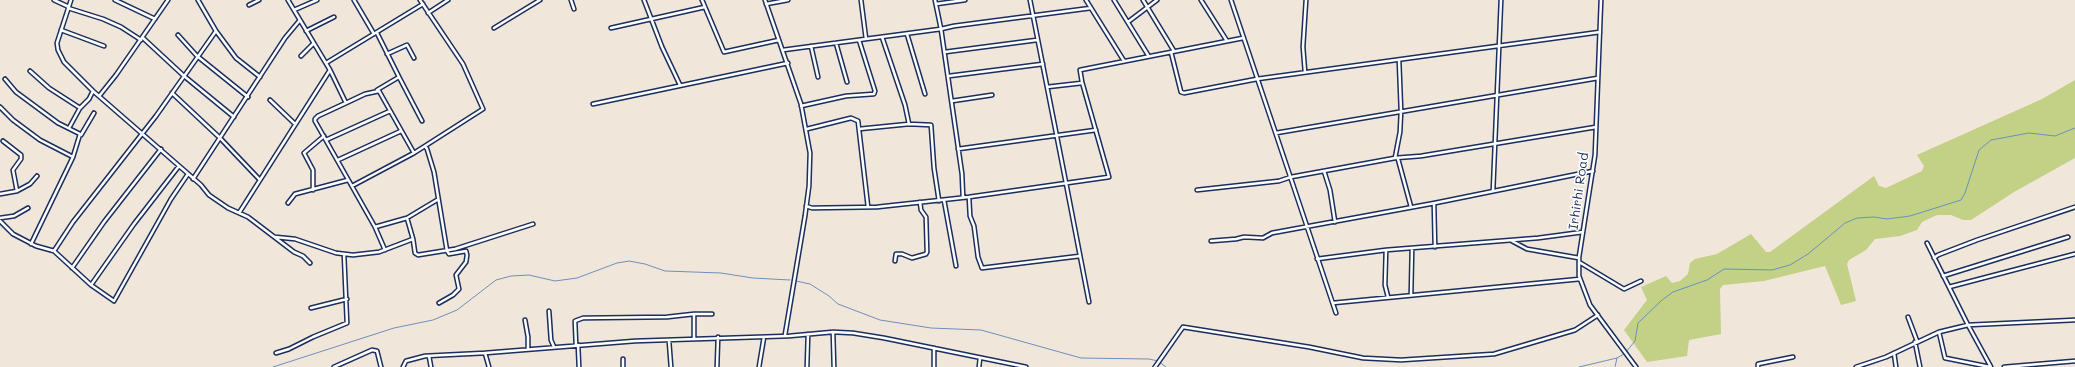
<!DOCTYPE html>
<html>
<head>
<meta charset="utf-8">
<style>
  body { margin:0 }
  canvas { display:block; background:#f1e6da }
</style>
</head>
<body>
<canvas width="2075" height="367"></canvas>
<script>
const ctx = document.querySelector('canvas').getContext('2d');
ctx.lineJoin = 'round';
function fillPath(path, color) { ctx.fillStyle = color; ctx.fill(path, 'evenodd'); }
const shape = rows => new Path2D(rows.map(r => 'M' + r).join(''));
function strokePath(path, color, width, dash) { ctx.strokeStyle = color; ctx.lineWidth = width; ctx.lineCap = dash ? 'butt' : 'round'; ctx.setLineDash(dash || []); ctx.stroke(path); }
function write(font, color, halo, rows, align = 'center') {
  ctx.font = font + ' Mali,sans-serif'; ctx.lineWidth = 3; ctx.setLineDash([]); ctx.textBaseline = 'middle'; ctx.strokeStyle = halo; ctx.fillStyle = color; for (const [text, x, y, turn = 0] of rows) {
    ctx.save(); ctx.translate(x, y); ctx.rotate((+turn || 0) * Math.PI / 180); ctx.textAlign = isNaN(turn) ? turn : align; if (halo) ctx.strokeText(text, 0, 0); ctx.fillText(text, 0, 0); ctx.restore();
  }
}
fillPath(shape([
  [2075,80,2075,158,2014,192,1971,220,1963,220,1951,215,1937,215,1922,222,1917,230,1900,236,1875,239,1866,250,1849,260,1847,264,1856,301,1841,305,1825,266,1764,281,1723,285,1720,289,1721,334,1689,340,1687,356,1647,362,1624,330,1647,300,1641,287,1666,276,1672,283,1680,281,1688,274,1690,263,1695,259,1717,254,1751,234,1766,252,1770,252,1874,176,1879,186,1886,188,1922,171,1924,166,1917,155,2042,99]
]), '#c2d185');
strokePath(shape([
  [796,281,810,284,829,296,838,304,880,320,931,328,981,330,1081,358,1149,359,1158,361,1166,367],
  [1626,352,1635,341,1638,323,1662,300,1673,292,1707,280,1724,269,1772,270,1790,265,1808,254,1845,223,1857,218,1874,217,1887,219,1910,216,1961,200,1965,193,1979,150,1991,140,2029,133,2055,136,2075,128],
  [273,367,394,328,433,320,457,310,496,280,511,276,529,275,555,281,577,278,617,263,629,261,645,264,665,271,721,273,753,278,790,280],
  [1579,367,1617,358,1624,354],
  [1615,367,1617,358]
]), '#6b90bd', 1);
const minor = shape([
  [54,0,69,7],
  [71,0,57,43,58,50,64,62,93,91,201,185,209,195,228,208,248,217,294,252,303,256,310,263],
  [115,0,155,19],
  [198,0,216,31,236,58,260,77],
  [288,0,330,70,346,103,365,94,379,91,414,153,425,146,427,149,434,172,447,251,449,254,466,251,467,255,466,262,456,275,459,289,453,295,439,303],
  [354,0,374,34],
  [420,0,463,64,483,109,425,146],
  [571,0,574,9],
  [644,0,662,47,680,85],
  [702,0,724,52,779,40],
  [765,0,801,104,810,153,809,186,805,216,785,335],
  [861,0,866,39],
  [935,0,941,29,954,26,1091,8],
  [1030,0,1066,183],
  [1086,0,1124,61],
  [1114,0,1148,55],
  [1143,0,1174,51],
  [1201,0,1227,41],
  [1231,0,1336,313],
  [1601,0,1595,155,1579,257,1579,276,1590,305,1636,367],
  [766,4,788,0],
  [936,4,965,0],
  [249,5,259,0],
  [68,8,103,19,121,27,141,40],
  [294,10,317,0],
  [428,13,448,0],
  [1128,22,1157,0],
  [494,28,540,0],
  [611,28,705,7],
  [61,30,104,46],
  [306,31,334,17],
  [907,34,925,94],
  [178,35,197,56,248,97],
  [143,38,184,76,234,117],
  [836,43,847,82],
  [811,46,818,77],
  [783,50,941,29,962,174,963,197],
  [945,52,1037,40],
  [1171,52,1181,92,1184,93,1257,79,1600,32],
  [387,54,407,45,414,58],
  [301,56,313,44],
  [326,63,423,4],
  [30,71,49,88,80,108],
  [1305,72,1303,47,1306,0],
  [949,76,1043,64],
  [399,77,422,121],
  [5,79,16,92,58,123,80,134,73,157,31,244],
  [1047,87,1082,83],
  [377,90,399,77,377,33],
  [172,93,220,138,260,180],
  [100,95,116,75,168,0],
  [270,100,294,123],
  [952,101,992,95],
  [346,103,318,116,315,119,315,121,375,227,385,250],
  [593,104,788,63],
  [801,106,846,96,874,94,875,91,859,40],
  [0,107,13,120,40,140,73,157],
  [909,124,931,125,934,168,939,201],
  [69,128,80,108,89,99,93,91],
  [807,129,851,118,858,121,868,207],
  [859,129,909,124,905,105,882,37],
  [1276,133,1598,78],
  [81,135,94,113],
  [326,140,390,111],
  [3,141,21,155,21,159,13,170,17,191],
  [958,149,1096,130],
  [1395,158,1400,132,1401,111,1399,60],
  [1398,159,1411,207],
  [338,160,401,131],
  [1324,171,1330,190,1335,222],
  [188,174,171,199,114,301,91,285,54,251,73,222,156,116,216,31],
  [193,179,285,38,300,20],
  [1066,183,1089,302],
  [352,186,414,153],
  [313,190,313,170,304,153,324,136],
  [1197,190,1279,181,1291,177,1395,158,1421,156,1596,127],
  [1493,191,1501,0],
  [0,194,17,191,30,184,37,176],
  [969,197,970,216,974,226,978,257,982,268,1080,256],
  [944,200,956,266],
  [288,203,295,194,348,180],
  [1434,204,1435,247],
  [806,206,812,208,877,207,969,197,1109,177,1082,82,1080,70,1243,38],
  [239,213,330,70],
  [0,218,14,216,28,208],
  [407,218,413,239],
  [0,221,13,234,36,246,54,251],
  [375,227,407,218,437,200],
  [275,237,295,239,336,253,353,255,379,252,413,239,415,253,418,255,455,249,533,224],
  [1211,241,1236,239,1244,237,1263,238,1272,233,1435,203,1593,171],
  [1512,241,1527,249,1579,258],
  [1927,243,1968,325,2075,320],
  [1386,250,1385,285,1388,297],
  [1934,258,1938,255,1977,240,2075,207],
  [1317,259,1386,250,1538,238,1583,232],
  [895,261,896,254,902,254,912,258,926,254,927,252,926,217,921,210,920,202],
  [1579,262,1624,289,1641,281],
  [72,268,104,222,161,149],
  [1943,276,2068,237],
  [91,285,134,224,179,166],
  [1949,287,2075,254],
  [1411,295,1412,248],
  [1333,303,1580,279],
  [311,308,347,299],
  [549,311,551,340,554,347],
  [694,314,712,314],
  [1908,317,1917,341],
  [525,320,528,337,528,349],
  [833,332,834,367],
  [1939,332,1945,358,1990,367],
  [669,341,671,367],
  [1915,342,1920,367],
  [576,345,575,321,583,318,667,317,694,314,694,339],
  [578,345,579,367],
  [934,348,934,367],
  [276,353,289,349,313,337,347,323,344,254],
  [485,353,489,367],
  [1894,353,1896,367],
  [429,356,431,367],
  [334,367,372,350,377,351,381,367],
  [403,367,406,361,425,356,485,353,635,341,789,336,833,332,853,333,884,338,1026,367],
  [623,367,623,359],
  [717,367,718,337],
  [759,367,764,337],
  [807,367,808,334],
  [979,367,980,358],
  [1155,367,1183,327,1309,347,1363,358,1401,360,1494,354,1575,330,1598,315],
  [1758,367,1758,364,1793,357],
  [1856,367,1886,357,1939,332,1968,325,1991,367],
  [2004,367,2075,361]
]);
strokePath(minor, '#1b2f5e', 5.5);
strokePath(minor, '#fff', 2.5);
write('13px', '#1b2f5e', '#fff', [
  ["Irhirhi Road",1579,191,-82]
]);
</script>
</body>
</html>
